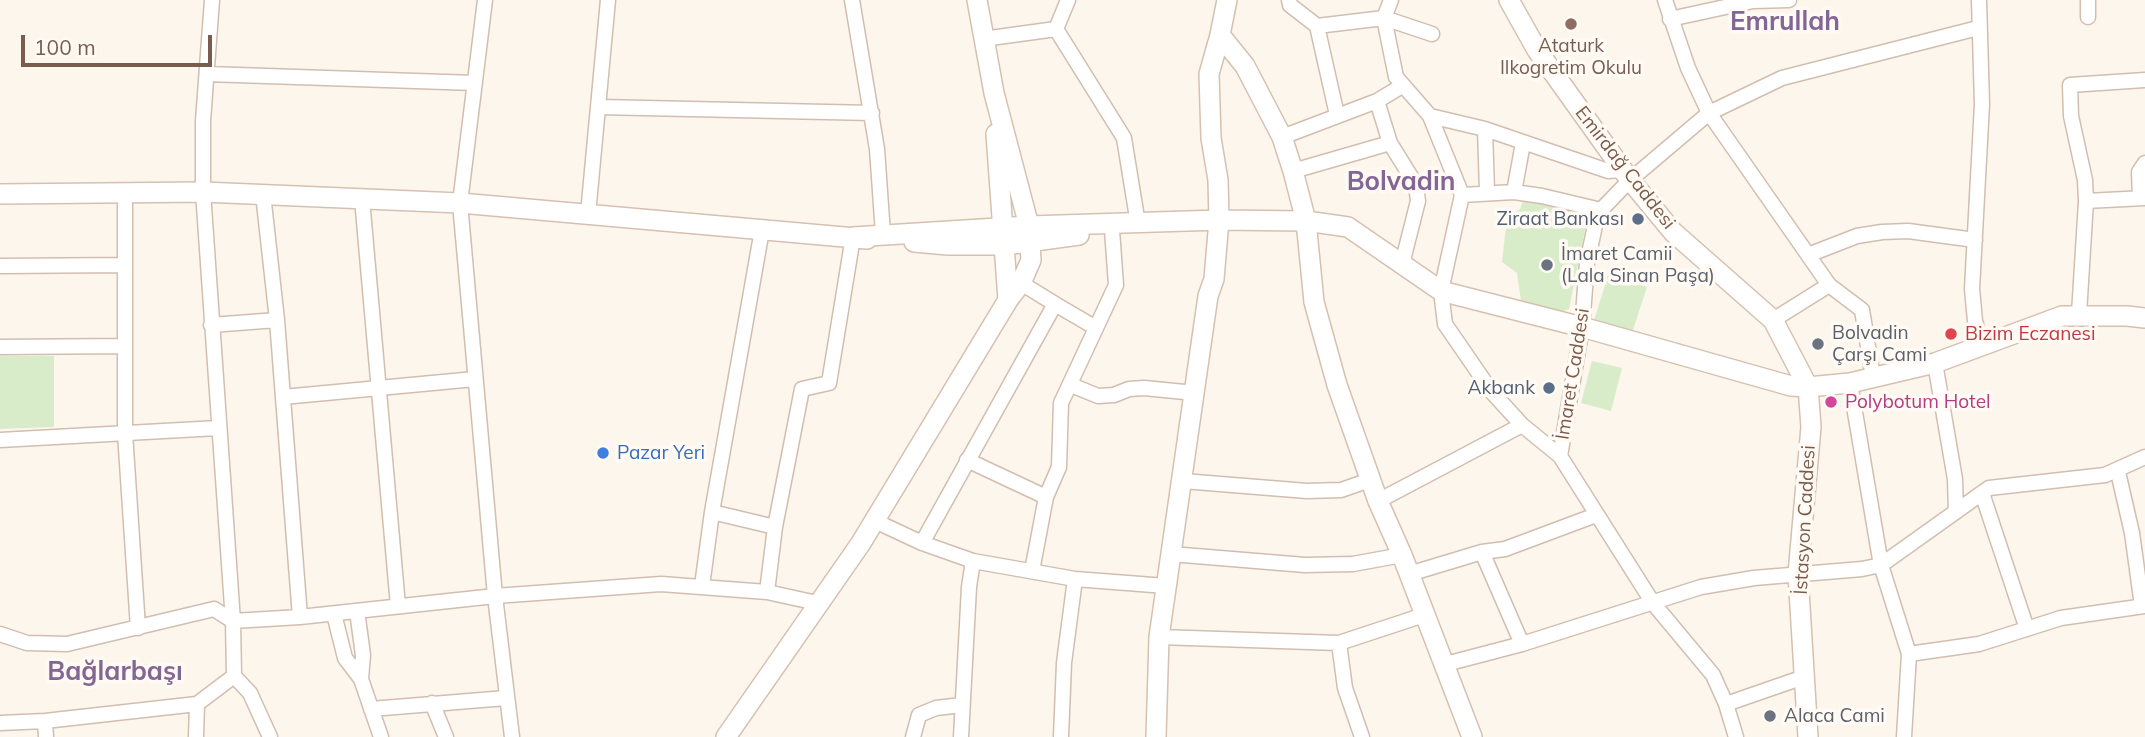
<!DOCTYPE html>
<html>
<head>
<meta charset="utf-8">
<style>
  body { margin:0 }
  #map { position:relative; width:2145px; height:737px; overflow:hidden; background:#fdf6ec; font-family:Mulish,sans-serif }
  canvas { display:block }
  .scale { position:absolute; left:21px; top:35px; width:191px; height:32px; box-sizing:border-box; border:4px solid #7a5c4d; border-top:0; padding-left:9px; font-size:21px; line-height:24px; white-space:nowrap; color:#7a5c4d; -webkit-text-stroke:5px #fffaf3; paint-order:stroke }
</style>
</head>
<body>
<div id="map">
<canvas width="2145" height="737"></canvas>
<div class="scale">100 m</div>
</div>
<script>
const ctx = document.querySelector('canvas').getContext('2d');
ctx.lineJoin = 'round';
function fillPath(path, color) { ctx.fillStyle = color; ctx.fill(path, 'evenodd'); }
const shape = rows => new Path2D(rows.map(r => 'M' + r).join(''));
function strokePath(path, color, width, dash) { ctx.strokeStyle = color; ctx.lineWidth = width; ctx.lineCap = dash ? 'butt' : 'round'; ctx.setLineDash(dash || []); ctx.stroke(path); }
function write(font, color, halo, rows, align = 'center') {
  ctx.font = font + ' Mulish,sans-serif'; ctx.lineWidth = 7; ctx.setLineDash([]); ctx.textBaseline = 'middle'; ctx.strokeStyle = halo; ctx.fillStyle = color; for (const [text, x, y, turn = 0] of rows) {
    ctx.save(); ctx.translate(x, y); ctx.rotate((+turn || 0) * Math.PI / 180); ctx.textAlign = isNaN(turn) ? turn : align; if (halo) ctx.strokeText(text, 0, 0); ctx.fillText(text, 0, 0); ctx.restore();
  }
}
fillPath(shape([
  [1525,195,1589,210,1569,309,1560,312,1538,309,1521,301,1517,273,1502,262,1507,217,1520,209],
  [1608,275,1647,287,1631,336,1593,324],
  [0,356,54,356,54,427,0,429],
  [1592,361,1622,368,1611,411,1581,403]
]), '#d8ecc9');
const street = shape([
  [212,0,203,121,203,192,233,621,234,676,250,693,270,737],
  [485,0,460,203,495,596,512,737],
  [852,0,877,149,883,234],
  [1068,0,1056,29,1124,138,1138,224],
  [1289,0,1290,5,1317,26,1384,18,1432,34],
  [1391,0,1384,18,1396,77,1430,116,1462,195,1441,291,1445,324,1491,391,1522,425,1560,456,1653,603,1713,675,1726,704,1736,737],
  [1665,0,1688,68,1709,113,1829,285,1862,310,1873,377],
  [1979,0,1982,104,1972,289,1975,321,1982,345],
  [2088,17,2088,0],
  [1670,19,1753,1,1789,0],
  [1317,26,1337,115],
  [983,39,1056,29],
  [207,74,475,83],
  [1377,101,1390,143,1416,185,1418,201,1402,264],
  [599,107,872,113],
  [1430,116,1485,129,1608,171,1622,170],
  [1485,129,1487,192],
  [1282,137,1377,101,1402,86],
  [1293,171,1390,143],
  [1514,192,1523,143],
  [125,193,125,433,138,628],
  [263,194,277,320,300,617],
  [1462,195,1514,192,1542,196,1601,210],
  [2140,198,2139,172,2145,163],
  [362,199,398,606],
  [2086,201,2145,198],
  [588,214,608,0],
  [1808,255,1857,236,1882,232,1908,231,1975,240],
  [0,266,125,265],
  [2079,314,2086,201,2085,180,2071,116,2070,85,2145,80],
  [1773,320,1829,285],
  [211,325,277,320],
  [1096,328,1116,285,1112,230],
  [0,347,124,346],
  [1935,363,1955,479,1956,512],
  [1850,383,1881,565,1909,654,1904,737],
  [1071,385,1098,396,1114,395,1129,389,1144,388,1195,393],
  [283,397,475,379],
  [0,440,218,428],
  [1560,456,1582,327,1587,263,1596,221,1601,210,1630,180,1709,113,1782,78,1978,28],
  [967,460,1046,497],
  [2118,472,2132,533,2142,606],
  [1183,481,1307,491,1341,490,1370,480],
  [1982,493,2027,629],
  [1378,501,1522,425],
  [712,512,775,527],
  [875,521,922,543,973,561,1075,579,1166,586],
  [922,543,1055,304,1021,283],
  [1482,552,1522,644],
  [1171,554,1305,565,1353,564,1402,555],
  [1032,571,1046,497,1059,467,1061,403,1096,328,1055,304],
  [1409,574,1482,552,1505,549,1596,515],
  [702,586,712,512,762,230],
  [767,592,775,527,802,389,829,383,853,237],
  [357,611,363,655,361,679],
  [334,614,345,658,361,679,381,737],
  [0,634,27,643,67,644,214,609,233,621,300,617,495,596,661,584,767,592,817,603],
  [1159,637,1339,643,1424,615],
  [1339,643,1345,688,1362,737],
  [1909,654,1979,644,2061,618,2145,606],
  [1442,665,1522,644,1701,587,1754,578,1862,569,1881,565,1989,488,2105,475,2145,457],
  [432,703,446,737],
  [1726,704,1804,677],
  [371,709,506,698],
  [45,721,46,737],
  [0,723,45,721,197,704,234,676],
  [196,737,197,704],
  [913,737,919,715,936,708,962,705],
  [961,737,969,587,973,561],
  [1061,737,1064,663,1075,579]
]);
const secondary = shape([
  [1509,0,1537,50,1630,180,1673,232,1773,320,1808,387,1811,427,1798,574,1808,737],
  [1220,35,1245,66,1282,137,1293,171,1306,221,1314,302,1337,385,1378,501,1402,555,1472,737],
  [996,134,1008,300],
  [0,194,203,192,460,203,867,239],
  [853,237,1029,226,1219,220,1306,221,1348,227,1441,291,1582,327,1791,386,1808,387,1850,383,1935,363,2062,316,2127,316,2145,318],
  [914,242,948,245,1005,245,1079,235],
  [726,737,861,543,1008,300,1021,283,1031,260,1029,226,994,93,977,0],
  [1156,737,1159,637,1208,296,1214,279,1219,220,1218,180,1211,138,1209,74,1220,35,1227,0]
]);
strokePath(street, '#d1beb0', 17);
strokePath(secondary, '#d6c0b0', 22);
strokePath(street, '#fff', 14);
strokePath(secondary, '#fff', 19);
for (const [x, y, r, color] of [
  [1571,24,7,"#8d6e63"],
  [1638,219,7,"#5c6f8a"],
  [1547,265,7,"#6b7280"],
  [1951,334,7,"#e0444e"],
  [1818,344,7,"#6b7280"],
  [1549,388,7,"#5c6f8a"],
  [1831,402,7,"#d1479c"],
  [603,453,7,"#3f7fe0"],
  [1770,716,7,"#6b7280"]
]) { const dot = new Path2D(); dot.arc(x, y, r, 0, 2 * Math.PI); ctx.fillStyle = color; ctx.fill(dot); strokePath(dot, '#fffaf3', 2.5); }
write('19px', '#785e54', '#fffaf3', [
  ["Ataturk",1571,46],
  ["Ilkogretim Okulu",1571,68]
]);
write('19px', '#7a5c4d', '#fffaf3', [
  ["Emirdağ Caddesi",1625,168,52],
  ["İmaret Caddesi",1573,374,-81],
  ["İstasyon Caddesi",1805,520,-87]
]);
write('19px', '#4e5e75', '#fffaf3', [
  ["Ziraat Bankası",1624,219],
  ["Akbank",1535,388]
], 'right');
write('19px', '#5b616d', '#fffaf3', [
  ["İmaret Camii",1561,254],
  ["(Lala Sinan Paşa)",1561,276],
  ["Bolvadin",1832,333],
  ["Çarşı Cami",1832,355],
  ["Alaca Cami",1784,716]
], 'left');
write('19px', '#be3a42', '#fffaf3', [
  ["Bizim Eczanesi",1965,334]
], 'left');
write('19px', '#b23c85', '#fffaf3', [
  ["Polybotum Hotel",1845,402]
], 'left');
write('19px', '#366cbe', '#fffaf3', [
  ["Pazar Yeri",617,453]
], 'left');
write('bold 26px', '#846695', '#fffaf3', [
  ["Emrullah",1785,22],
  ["Bolvadin",1401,182],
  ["Bağlarbaşı",115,672]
]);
</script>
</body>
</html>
